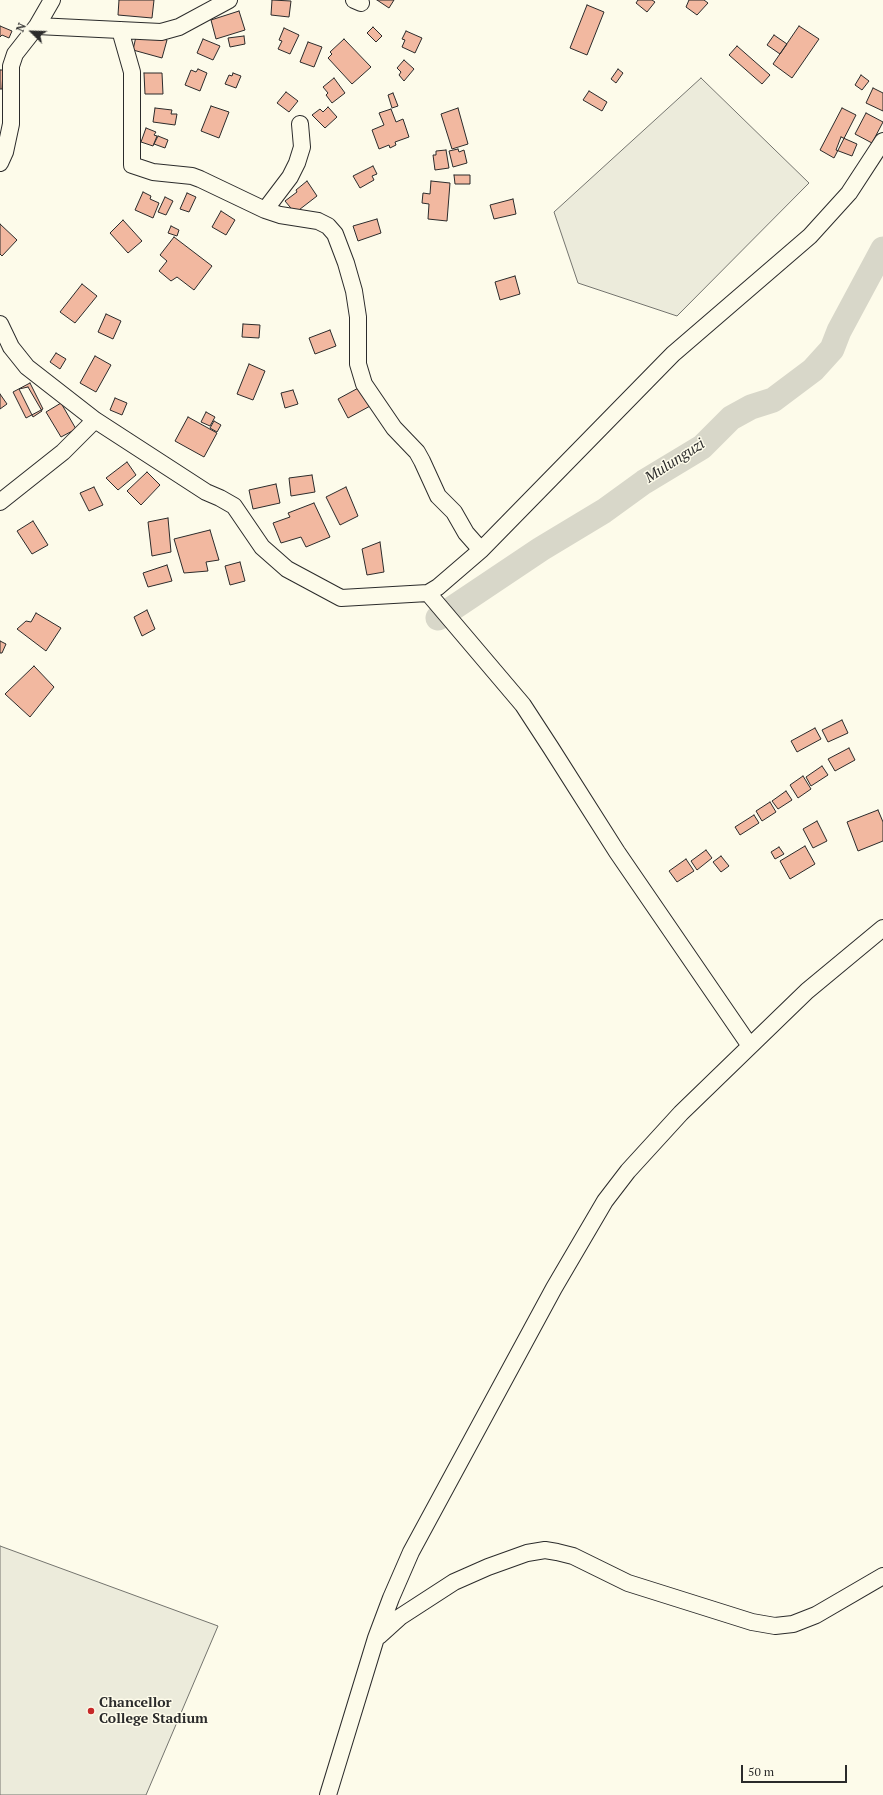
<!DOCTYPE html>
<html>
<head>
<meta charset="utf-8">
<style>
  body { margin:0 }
  #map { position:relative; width:883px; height:1795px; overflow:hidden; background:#fdfbea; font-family:"PT Serif",serif }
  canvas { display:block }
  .north { position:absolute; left:12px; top:12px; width:40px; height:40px; -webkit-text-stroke:3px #fdfbea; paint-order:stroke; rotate:293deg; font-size:11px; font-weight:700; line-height:16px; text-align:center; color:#2b2b2b }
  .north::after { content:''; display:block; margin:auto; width:14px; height:18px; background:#2b2b2b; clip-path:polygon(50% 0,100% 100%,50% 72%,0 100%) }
  .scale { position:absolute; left:741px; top:1765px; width:106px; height:18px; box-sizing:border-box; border:2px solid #2b2b2b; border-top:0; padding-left:5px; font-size:12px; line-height:14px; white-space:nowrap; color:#2b2b2b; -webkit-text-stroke:3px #fdfbea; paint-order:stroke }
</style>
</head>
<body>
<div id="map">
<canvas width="883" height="1795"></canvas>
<div class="north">N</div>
<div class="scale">50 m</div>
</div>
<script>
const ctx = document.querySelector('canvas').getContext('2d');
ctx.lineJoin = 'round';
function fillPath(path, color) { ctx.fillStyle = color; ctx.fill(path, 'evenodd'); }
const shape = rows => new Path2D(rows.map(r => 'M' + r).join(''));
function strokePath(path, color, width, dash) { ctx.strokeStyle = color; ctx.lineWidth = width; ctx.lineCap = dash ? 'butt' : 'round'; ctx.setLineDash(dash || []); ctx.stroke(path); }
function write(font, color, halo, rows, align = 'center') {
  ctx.font = font + ' "PT Serif",serif'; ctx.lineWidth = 3; ctx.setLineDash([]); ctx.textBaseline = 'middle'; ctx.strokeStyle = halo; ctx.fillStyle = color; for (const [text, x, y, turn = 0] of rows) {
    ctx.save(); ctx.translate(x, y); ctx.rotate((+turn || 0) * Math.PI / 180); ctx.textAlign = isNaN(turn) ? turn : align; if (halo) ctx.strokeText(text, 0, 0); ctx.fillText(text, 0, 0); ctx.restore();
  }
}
const green = shape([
  [701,78,809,183,677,316,578,283,554,212,701,78],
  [0,1546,218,1626,146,1795,0,1795,0,1546]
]);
fillPath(green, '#ecebdb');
strokePath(green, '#74746e', 1);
strokePath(shape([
  [438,618,541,549,604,511,644,482,702,447,731,418,751,407,773,400,813,370,832,349,839,331,883,249]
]), '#d8d7c9', 25);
const building = shape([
  [119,0,154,0,152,18,118,15,119,0],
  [272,0,291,1,289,17,271,15,272,0],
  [377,0,394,0,389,8,377,0],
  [638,0,652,0,655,2,647,12,636,3,638,0],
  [689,0,704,0,708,3,697,15,686,7,689,0],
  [587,5,604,12,587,55,570,48,587,5],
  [239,11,245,30,216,39,211,20,239,11],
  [0,26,12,31,9,38,2,35,0,37,0,26],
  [799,26,819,39,792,78,773,64,799,26],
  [373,27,382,36,376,42,367,33,373,27],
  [284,28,299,35,290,54,278,49,282,41,279,40,284,28],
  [406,31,422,38,415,53,402,47,405,40,402,39,406,31],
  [137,32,167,40,162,58,133,50,137,32],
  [774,35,787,44,780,54,767,45,774,35],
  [244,36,245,44,230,47,228,38,244,36],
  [203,39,220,46,213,60,197,53,203,39],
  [344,39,371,67,352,84,328,58,332,54,330,52,344,39],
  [308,42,322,47,314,67,300,62,308,42],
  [737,46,770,75,762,84,729,55,737,46],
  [404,60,414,69,404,81,399,75,401,72,397,68,404,60],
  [198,69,207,73,200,91,185,85,191,70,196,72,198,69],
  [618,69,623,73,616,83,611,79,618,69],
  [0,70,3,70,2,89,0,89,0,70],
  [144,73,162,73,163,94,145,94,144,73],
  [233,73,241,76,236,88,225,84,229,75,232,76,233,73],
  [861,75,869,81,862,90,855,85,861,75],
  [334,78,345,93,332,103,326,95,328,93,323,87,334,78],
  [873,88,883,93,883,111,866,103,873,88],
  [589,91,607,102,602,111,583,100,589,91],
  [286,92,298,101,289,112,277,103,286,92],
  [393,93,398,106,392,108,388,95,393,93],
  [211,106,229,112,219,138,201,131,211,106],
  [328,107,337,117,325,128,312,115,320,109,323,112,328,107],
  [155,108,172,110,171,114,177,114,175,125,153,122,155,108],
  [458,108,468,144,452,149,441,114,458,108],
  [842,108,856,115,834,158,820,150,842,108],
  [391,109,396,122,403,119,409,137,395,142,396,145,390,148,389,145,379,149,372,130,384,125,379,113,391,109],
  [866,113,883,122,872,143,855,134,866,113],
  [146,128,156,132,154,135,157,136,153,146,141,142,146,128],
  [158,136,168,140,165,148,154,144,158,136],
  [841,137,857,144,852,156,836,150,841,137],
  [458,149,459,152,464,150,467,163,453,167,449,151,458,149],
  [446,150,449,168,435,170,433,155,436,155,436,151,446,150],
  [373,166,377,174,372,176,374,180,360,188,353,176,373,166],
  [454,175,470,175,470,184,455,184,454,175],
  [307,181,317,196,295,213,285,201,297,192,296,190,307,181],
  [431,181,450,183,447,221,428,219,429,204,422,203,423,193,430,194,431,181],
  [143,192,151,196,150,199,159,203,153,218,135,210,143,192],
  [187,193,196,197,189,212,180,209,187,193],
  [165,197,173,201,166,215,158,212,165,197],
  [513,199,516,214,494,219,490,205,513,199],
  [221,211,235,220,226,235,212,227,221,211],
  [377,219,381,233,358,241,353,226,377,219],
  [123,220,142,241,128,253,110,233,123,220],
  [0,224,17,240,2,256,0,254,0,224],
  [171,226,179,230,177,236,168,233,171,226],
  [174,237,212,266,194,290,177,277,171,281,159,271,167,261,160,255,174,237],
  [515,276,520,294,500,300,495,282,515,276],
  [82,284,97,296,75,323,60,312,82,284],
  [106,314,121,321,113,339,98,332,106,314],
  [243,324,260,325,259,338,242,337,243,324],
  [330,330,336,346,315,354,309,338,330,330],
  [56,353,66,359,60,369,50,362,56,353],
  [95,356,111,365,96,392,80,383,95,356],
  [249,364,265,371,253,400,237,394,249,364],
  [30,383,43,409,26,418,13,392,30,383],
  [362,386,372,405,348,418,338,399,362,386],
  [28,387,42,411,33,417,19,389,28,387],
  [293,390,298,404,285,408,281,393,293,390],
  [0,394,7,404,0,409,0,394],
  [115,398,127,403,122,415,110,410,115,398],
  [61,403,76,429,61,437,46,412,61,403],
  [206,412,215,417,210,426,201,422,206,412],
  [188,417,217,433,204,457,175,441,188,417],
  [214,421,221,425,217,432,210,428,214,421],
  [127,462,136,475,118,490,106,478,127,462],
  [147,472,160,485,141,505,127,491,147,472],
  [312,475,315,492,291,496,289,478,312,475],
  [276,484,280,503,253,509,249,490,276,484],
  [94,487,103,505,89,511,80,493,94,487],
  [346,487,358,516,340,525,326,497,346,487],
  [314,503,330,537,306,547,301,537,281,543,273,523,290,517,288,513,314,503],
  [168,518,171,552,152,556,148,522,168,518],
  [33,521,48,545,32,554,17,531,33,521],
  [210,530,219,560,206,562,208,571,184,573,174,539,210,530],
  [380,542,384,572,367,575,362,549,380,542],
  [240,562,245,581,230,585,225,566,240,562],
  [167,565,172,581,148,587,143,573,167,565],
  [147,610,155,629,142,636,134,617,147,610],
  [36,613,61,628,46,651,17,629,26,621,31,622,36,613],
  [0,641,6,644,2,653,0,653,0,641],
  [34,666,54,687,30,717,5,694,34,666],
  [842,720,848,733,828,742,822,730,842,720],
  [815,728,821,739,797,752,791,741,815,728],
  [849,748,855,760,835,771,828,759,849,748],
  [822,766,828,775,811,786,806,777,822,766],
  [803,776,811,789,798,798,790,785,803,776],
  [786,791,792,800,778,809,772,801,786,791],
  [770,802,776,812,762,821,756,811,770,802],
  [878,810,883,822,883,841,858,851,847,822,878,810],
  [754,815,759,823,740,835,735,827,754,815],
  [817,821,827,841,813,848,803,829,817,821],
  [805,846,815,864,790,879,780,861,805,846],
  [779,847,784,854,775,859,771,852,779,847],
  [706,850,712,858,697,870,691,861,706,850],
  [721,856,729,866,721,872,713,862,721,856],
  [686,859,694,871,677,882,669,871,686,859]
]);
fillPath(building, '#f2b8a0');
strokePath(building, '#2b2b2b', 1);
const minor = shape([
  [354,0,361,3],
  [37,26,161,32,179,27,229,0],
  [120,30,132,72,132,165,153,172,192,176,200,179,265,210,290,177,297,163,302,147,300,124],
  [0,163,5,152,11,124,11,66,15,54,37,26,52,0],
  [265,210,280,215,318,221,328,226,335,234,346,263,354,291,358,317,358,364,364,384,394,428,417,452,422,461,438,496,454,512,466,533,481,550],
  [0,324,11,347,27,367,95,420,206,492,220,498,234,506,262,547,287,569,341,598,428,593,438,587,481,550,673,354,810,236,849,193,883,141],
  [0,502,63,452,95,420],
  [428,593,523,705,551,748,617,852,750,1046],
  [379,1636,400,1617,454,1582,488,1567,527,1553,545,1550,557,1552,573,1556,628,1583,752,1622,775,1626,793,1624,816,1615,883,1576],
  [328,1795,376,1638,391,1598,411,1552,554,1288,605,1201,628,1171,681,1113,807,991,883,928]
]);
strokePath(minor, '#2b2b2b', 18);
strokePath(minor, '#fdfbea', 16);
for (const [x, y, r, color] of [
  [91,1711,4,"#c62828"]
]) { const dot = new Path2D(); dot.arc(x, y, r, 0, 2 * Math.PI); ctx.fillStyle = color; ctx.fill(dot); strokePath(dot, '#fdfbea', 1.5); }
write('bold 14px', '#2b2b2b', '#fdfbea', [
  ["Chancellor",99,1703],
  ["College Stadium",99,1719]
], 'left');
write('italic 15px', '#2b2b2b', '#fdfbea', [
  ["Mulunguzi",675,461,-33]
]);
</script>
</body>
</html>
